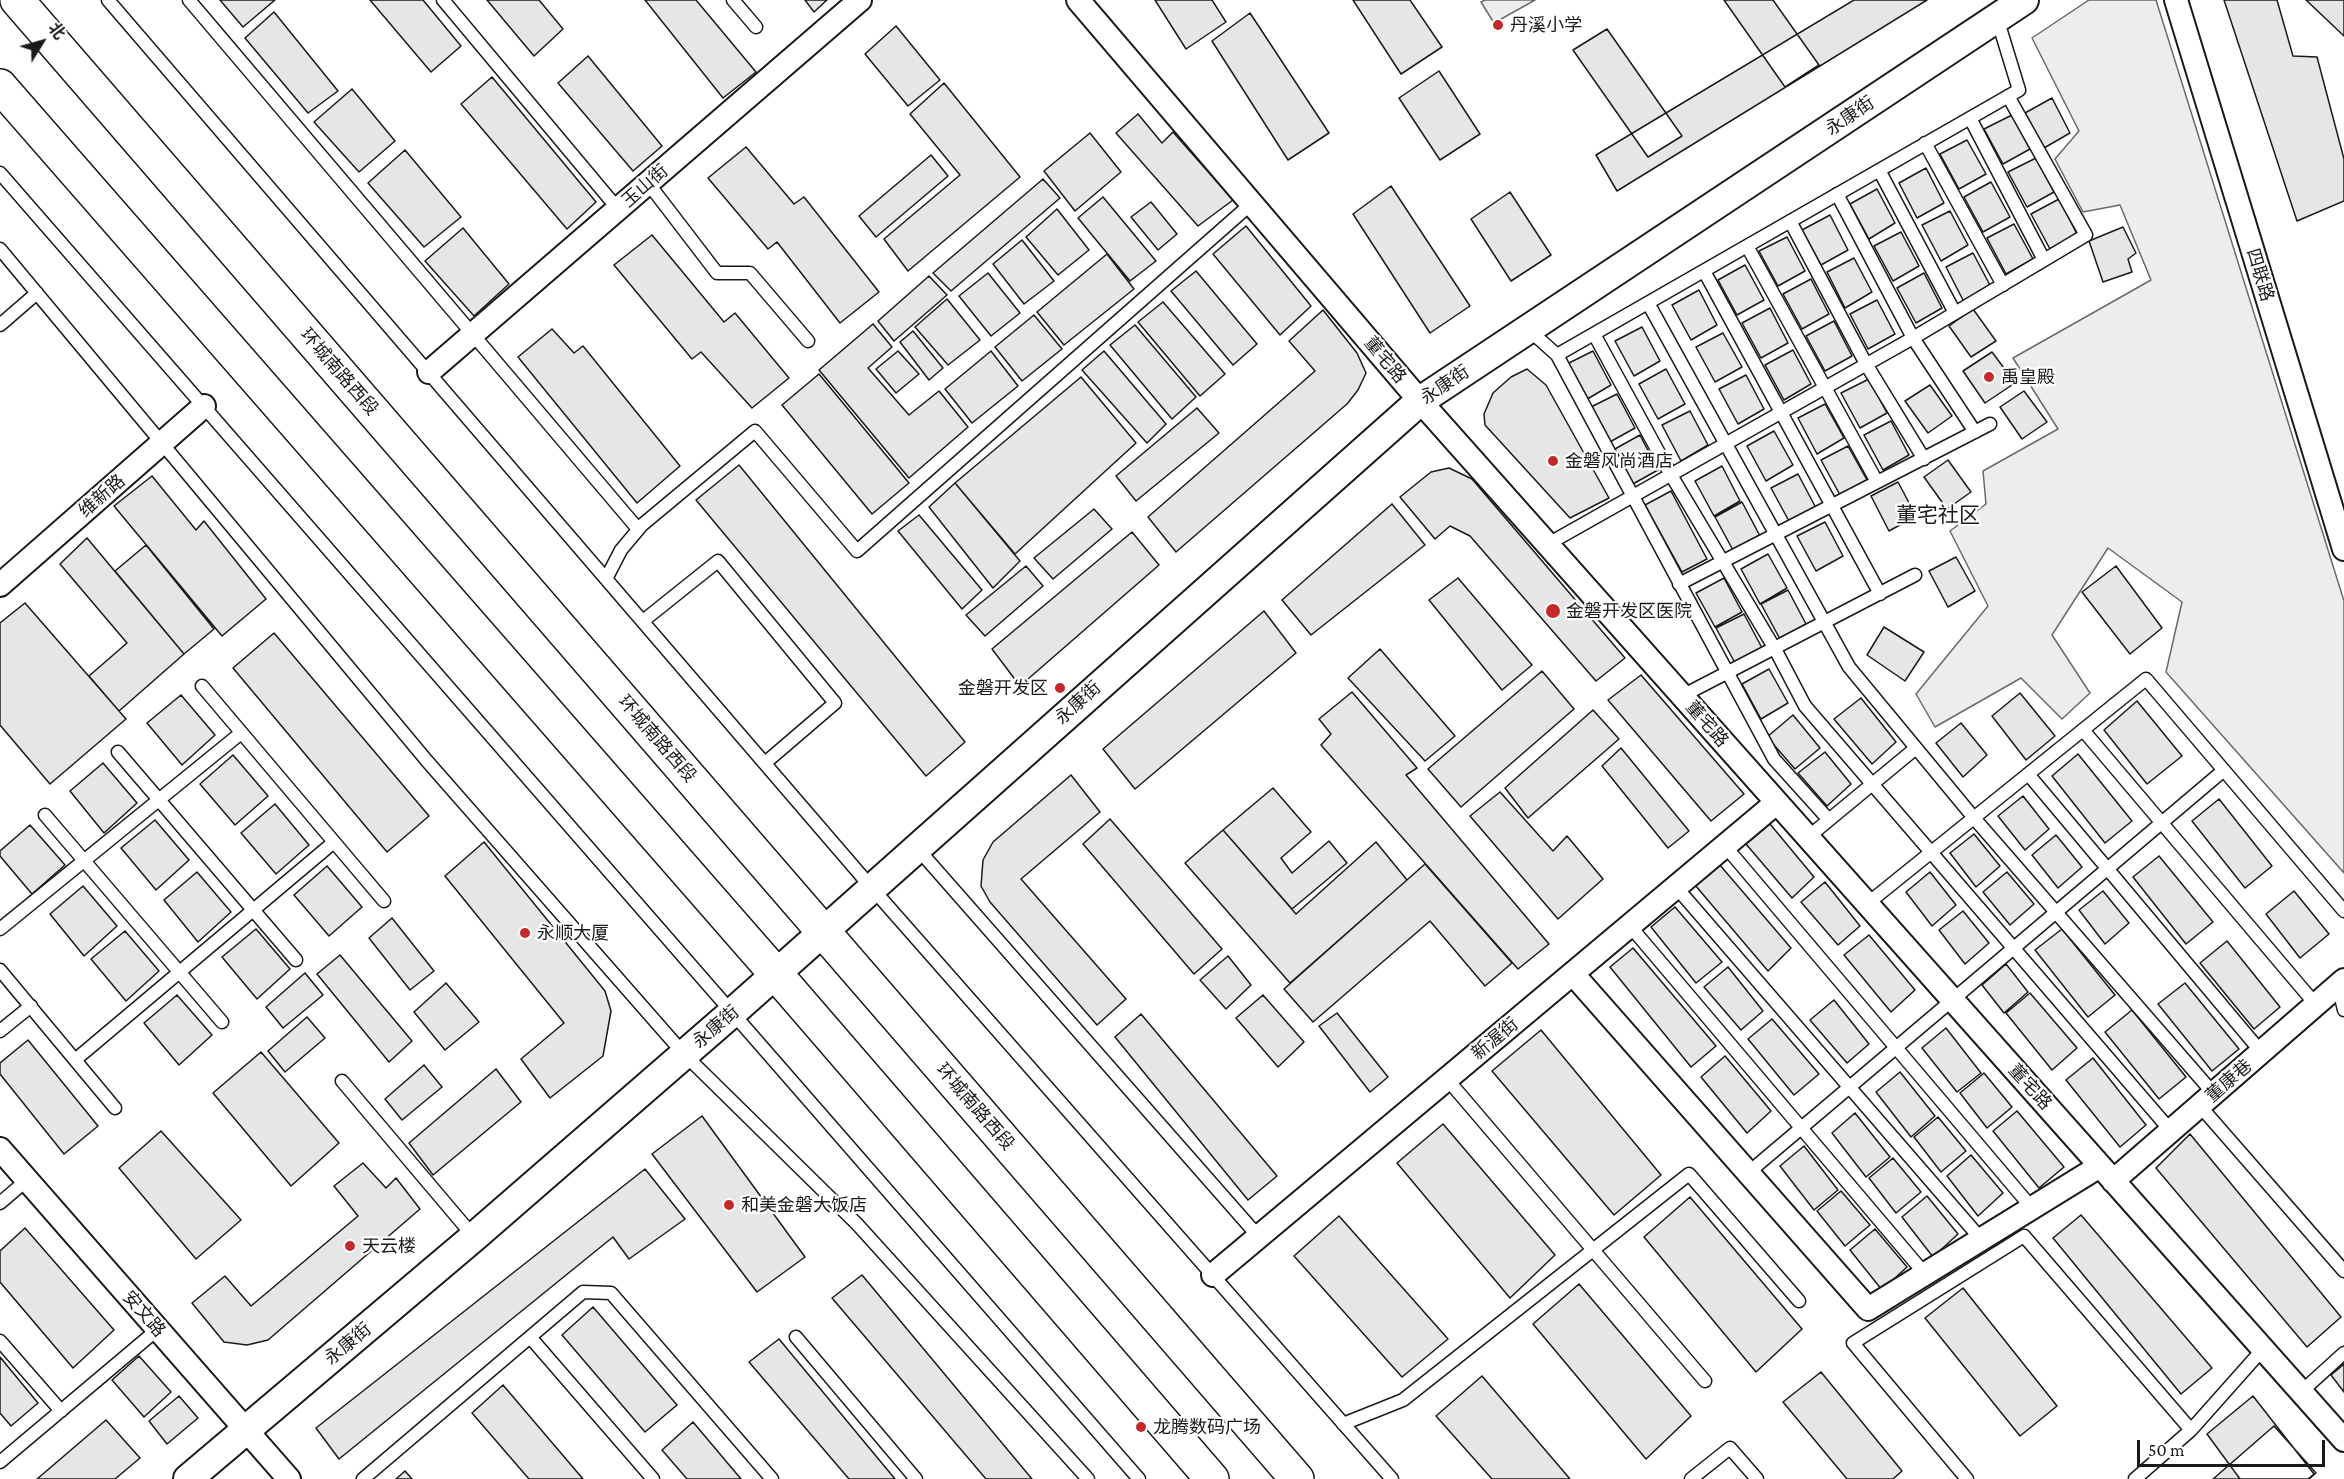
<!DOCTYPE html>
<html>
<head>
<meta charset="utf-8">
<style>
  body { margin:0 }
  #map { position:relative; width:2344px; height:1479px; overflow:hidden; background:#fff; font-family:"Crimson Pro","Noto Sans SC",serif }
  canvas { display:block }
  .north { position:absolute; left:12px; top:12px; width:60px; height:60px; -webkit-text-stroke:4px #fff; paint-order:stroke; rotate:53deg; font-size:16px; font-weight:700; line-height:24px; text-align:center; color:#1a1a1a }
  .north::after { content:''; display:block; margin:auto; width:21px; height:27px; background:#1a1a1a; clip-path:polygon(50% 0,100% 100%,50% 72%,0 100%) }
  .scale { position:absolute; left:2137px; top:1440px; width:188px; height:27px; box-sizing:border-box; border:3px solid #1a1a1a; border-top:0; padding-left:8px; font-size:18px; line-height:21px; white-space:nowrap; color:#1a1a1a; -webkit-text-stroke:4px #fff; paint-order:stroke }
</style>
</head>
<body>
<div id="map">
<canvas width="2344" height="1479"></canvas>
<div class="north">北</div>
<div class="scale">50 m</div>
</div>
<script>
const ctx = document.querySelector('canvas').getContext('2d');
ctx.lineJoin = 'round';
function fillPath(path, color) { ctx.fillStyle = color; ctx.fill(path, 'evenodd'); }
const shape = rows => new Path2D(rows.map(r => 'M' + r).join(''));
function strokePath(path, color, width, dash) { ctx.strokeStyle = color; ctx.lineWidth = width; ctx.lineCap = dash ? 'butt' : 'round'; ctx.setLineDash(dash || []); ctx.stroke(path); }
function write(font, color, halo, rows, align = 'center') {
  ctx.font = font + ' "Crimson Pro","Noto Sans SC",serif'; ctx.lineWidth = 4.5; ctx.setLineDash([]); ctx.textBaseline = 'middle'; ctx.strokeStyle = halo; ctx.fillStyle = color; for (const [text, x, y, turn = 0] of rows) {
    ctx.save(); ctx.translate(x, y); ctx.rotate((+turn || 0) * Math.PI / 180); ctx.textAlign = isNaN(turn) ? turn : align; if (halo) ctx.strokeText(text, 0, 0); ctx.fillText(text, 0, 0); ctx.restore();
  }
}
const built = shape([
  [1485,0,1535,0,1494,23,1481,2,1485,0],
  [2089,0,2156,0,2344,601,2344,873,2166,672,2182,602,2108,548,2052,635,2090,693,2062,719,2021,678,1935,727,1916,694,1988,606,1950,531,1986,504,1983,471,2058,429,2013,358,2151,280,2120,205,2083,212,2055,159,2079,131,2032,38,2089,0]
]);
fillPath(built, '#ededed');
strokePath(built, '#6a6a6a', 1.5);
const building = shape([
  [220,0,275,0,243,27,220,0],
  [370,0,423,0,461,46,431,72,370,0],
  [487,0,539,0,563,29,534,56,487,0],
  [645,0,696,0,756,72,723,98,645,0],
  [805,0,827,0,814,12,805,0],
  [1155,0,1212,0,1226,22,1186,49,1155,0],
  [1353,0,1410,0,1442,47,1401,74,1353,0],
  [1724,0,1773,0,1819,65,1785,87,1724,0],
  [1854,0,1927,0,1617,191,1596,155,1854,0],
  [2224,0,2277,0,2293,56,2317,57,2344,159,2344,201,2297,221,2224,0],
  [2306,0,2344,0,2344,36,2306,0],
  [274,12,338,91,308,113,245,38,274,12],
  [1250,13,1329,133,1288,160,1212,41,1250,13],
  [896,26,940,80,908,106,865,54,896,26],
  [1607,29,1682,136,1648,157,1573,50,1607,29],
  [588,56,662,146,633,171,558,83,588,56],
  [1439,71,1480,134,1440,160,1399,98,1439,71],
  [492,77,596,202,567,229,461,104,492,77],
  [944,83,1020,177,908,271,884,239,960,175,910,114,944,83],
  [352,89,395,141,359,172,314,122,352,89],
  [2052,98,2070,133,2044,148,2025,113,2052,98],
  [1138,114,1162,143,1173,132,1233,200,1198,226,1116,133,1138,114],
  [2012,115,2030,149,2003,164,1984,129,2012,115],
  [1090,133,1121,172,1075,211,1044,171,1090,133],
  [1967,140,1986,174,1959,189,1940,154,1967,140],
  [746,147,794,204,804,197,879,292,840,323,777,242,768,249,708,178,746,147],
  [405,150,461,217,424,247,368,183,405,150],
  [931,155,948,176,876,237,859,216,931,155],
  [2036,158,2054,192,2027,207,2008,172,2036,158],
  [1926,168,1944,203,1917,218,1899,183,1926,168],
  [1043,179,1060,198,951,291,933,273,1043,179],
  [1991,182,2010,217,1983,232,1964,197,1991,182],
  [1391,186,1470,306,1430,333,1353,214,1391,186],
  [1877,189,1895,223,1869,239,1850,204,1877,189],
  [1510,192,1551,255,1511,281,1471,219,1510,192],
  [1103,197,1156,261,1130,281,1078,218,1103,197],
  [2059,199,2077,234,2050,249,2031,214,2059,199],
  [1151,202,1177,234,1158,250,1131,217,1151,202],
  [1057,209,1089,250,1058,275,1026,237,1057,209],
  [1950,211,1968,245,1941,261,1922,225,1950,211],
  [1830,215,1848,250,1821,265,1802,230,1830,215],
  [2014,224,2033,259,2006,274,1987,238,2014,224],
  [1246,226,1311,306,1280,335,1213,254,1246,226],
  [2123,227,2136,253,2128,259,2132,272,2103,282,2089,241,2123,227],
  [463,228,509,284,474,316,425,261,463,228],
  [1901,232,1919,266,1893,281,1874,246,1901,232],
  [652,235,724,322,735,313,789,378,752,408,701,352,692,359,614,265,652,235],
  [1787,237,1805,271,1778,286,1759,251,1787,237],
  [1022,240,1054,281,1024,304,993,264,1022,240],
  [1973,253,1991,287,1964,302,1946,267,1973,253],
  [1107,254,1134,289,1064,345,1037,312,1107,254],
  [1854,258,1872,292,1845,308,1827,272,1854,258],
  [1745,265,1764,300,1737,315,1718,280,1745,265],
  [1196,271,1257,344,1233,365,1171,291,1196,271],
  [988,273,1020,313,991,336,959,296,988,273],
  [1924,273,1942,308,1916,323,1897,288,1924,273],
  [929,276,947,295,894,341,878,321,929,276],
  [1811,279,1829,314,1802,329,1783,294,1811,279],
  [1699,290,1717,325,1691,340,1672,305,1699,290],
  [947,299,980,340,948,365,915,327,947,299],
  [1877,300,1895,334,1868,349,1850,314,1877,300],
  [1163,302,1225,374,1200,396,1138,322,1163,302],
  [1770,308,1788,343,1761,358,1742,323,1770,308],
  [1973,309,1996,341,1971,357,1949,326,1973,309],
  [1323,310,1357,353,1366,373,1358,390,1347,404,1176,552,1148,517,1315,371,1289,341,1323,310],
  [1034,315,1062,349,1022,381,995,347,1034,315],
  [1834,321,1852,356,1825,371,1806,336,1834,321],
  [873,324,892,347,868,368,909,415,939,391,968,427,909,478,819,370,873,324],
  [1135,325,1196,397,1172,419,1110,345,1135,325],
  [1642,327,1660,361,1634,376,1615,341,1642,327],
  [552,329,574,353,583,346,680,466,637,503,518,357,552,329],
  [913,331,943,368,929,380,900,342,913,331],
  [1723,333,1742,367,1715,382,1696,347,1723,333],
  [1793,350,1811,384,1784,400,1765,365,1793,350],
  [898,351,919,374,896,393,876,369,898,351],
  [991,351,1018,386,972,423,945,389,991,351],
  [1104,351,1166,424,1147,443,1082,370,1104,351],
  [1593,351,1611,385,1584,401,1565,365,1593,351],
  [1992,352,2015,383,1985,403,1963,371,1992,352],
  [1527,369,1546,385,1609,498,1570,518,1485,425,1484,414,1493,393,1511,377,1527,369],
  [1666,369,1685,404,1658,419,1639,384,1666,369],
  [819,374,909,483,872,514,782,405,819,374],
  [1746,375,1764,409,1738,424,1719,389,1746,375],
  [1081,377,1136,443,1015,554,955,483,1081,377],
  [1869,379,1887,413,1860,428,1841,393,1869,379],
  [1930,385,1952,416,1928,433,1905,401,1930,385],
  [2024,391,2047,422,2022,439,2000,407,2024,391],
  [1617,394,1635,428,1608,443,1589,408,1617,394],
  [1825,404,1844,438,1817,454,1798,418,1825,404],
  [1197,408,1219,433,1136,501,1116,476,1197,408],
  [1690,411,1708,445,1681,461,1662,425,1690,411],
  [1891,421,1909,455,1883,470,1864,435,1891,421],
  [1774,431,1793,465,1766,481,1747,446,1774,431],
  [1640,435,1658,470,1631,485,1613,450,1640,435],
  [1848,446,1867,480,1840,495,1821,460,1848,446],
  [1948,460,1971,492,1947,509,1924,477,1948,460],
  [739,465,965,742,926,776,696,500,739,465],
  [1722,466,1740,501,1714,516,1695,481,1722,466],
  [1449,468,1472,479,1625,658,1596,681,1470,536,1450,526,1435,539,1400,497,1431,472,1449,468],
  [1798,474,1816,508,1790,523,1771,488,1798,474],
  [152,476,196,530,204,521,266,599,222,636,114,506,152,476],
  [1898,482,1916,516,1889,531,1871,496,1898,482],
  [955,483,1020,561,993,588,929,507,955,483],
  [1671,491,1707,559,1682,572,1645,505,1671,491],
  [1742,502,1760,536,1734,552,1715,517,1742,502],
  [1392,504,1425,545,1311,635,1282,600,1392,504],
  [1094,509,1112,529,1053,579,1034,558,1094,509],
  [919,515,982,590,962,609,898,531,919,515],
  [1825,522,1843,556,1816,571,1797,536,1825,522],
  [1132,532,1159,565,1020,686,992,649,1132,532],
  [87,538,184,654,119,711,89,676,127,643,60,564,87,538],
  [146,545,214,629,184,654,115,571,146,545],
  [1768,554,1787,588,1760,604,1741,569,1768,554],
  [1956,557,1975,591,1948,607,1929,571,1956,557],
  [1026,566,1043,586,985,636,966,615,1026,566],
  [2116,566,2162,628,2130,654,2082,592,2116,566],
  [1458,578,1532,665,1502,690,1429,600,1458,578],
  [1724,578,1742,612,1715,627,1696,593,1724,578],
  [1788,590,1806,624,1780,639,1761,604,1788,590],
  [25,603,126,719,50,784,0,725,0,623,25,603],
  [1264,611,1296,653,1135,789,1103,749,1264,611],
  [1744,614,1762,648,1735,663,1716,628,1744,614],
  [1884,627,1924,652,1905,681,1867,655,1884,627],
  [274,633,429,816,387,852,233,668,274,633],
  [1380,649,1455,736,1425,761,1348,678,1380,649],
  [1769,669,1788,703,1761,719,1742,684,1769,669],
  [1542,671,1574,709,1461,807,1428,769,1542,671],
  [1641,675,1744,794,1711,821,1608,700,1641,675],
  [1352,692,1417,768,1406,775,1549,944,1518,969,1321,745,1331,734,1319,719,1352,692],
  [2020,693,2055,736,2026,760,1992,716,2020,693],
  [181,695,215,735,182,765,147,723,181,695],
  [1861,698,1896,742,1872,764,1834,719,1861,698],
  [2137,701,2182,756,2147,784,2104,730,2137,701],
  [1593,710,1619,739,1528,818,1505,788,1593,710],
  [1793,715,1820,748,1795,769,1767,737,1793,715],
  [1961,723,1987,755,1963,777,1936,743,1961,723],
  [1621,748,1689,831,1668,848,1602,766,1621,748],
  [1825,752,1851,784,1827,806,1798,773,1825,752],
  [2078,754,2132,821,2105,843,2052,776,2078,754],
  [233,755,268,796,235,825,200,784,233,755],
  [103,763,137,803,104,833,70,791,103,763],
  [1071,775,1100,812,1021,879,1126,999,1097,1025,990,902,981,886,983,860,993,842,1071,775],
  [1273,788,1311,832,1281,858,1292,873,1329,841,1347,863,1292,909,1223,830,1273,788],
  [1500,792,1553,851,1567,836,1603,879,1558,919,1470,816,1500,792],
  [2023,796,2049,829,2025,850,1998,816,2023,796],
  [2219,799,2272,866,2245,888,2192,821,2219,799],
  [275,804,309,845,276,874,241,833,275,804],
  [1110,819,1222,949,1194,974,1083,844,1110,819],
  [155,820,189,860,156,890,121,848,155,820],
  [1770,824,1814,877,1792,898,1746,844,1770,824],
  [30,825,65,865,32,894,0,856,0,851,30,825],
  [1223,830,1296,914,1376,842,1407,880,1290,983,1185,863,1223,830],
  [1974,834,2000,866,1976,887,1950,853,1974,834],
  [2056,835,2082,867,2058,888,2032,855,2056,835],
  [484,842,605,991,611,1011,603,1056,550,1098,521,1059,564,1023,445,876,484,842],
  [2159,856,2213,922,2186,944,2133,877,2159,856],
  [1425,864,1512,963,1485,986,1430,921,1313,1022,1284,989,1425,864],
  [1719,864,1791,948,1768,971,1695,885,1719,864],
  [327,866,362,907,329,936,294,895,327,866],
  [197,872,231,912,198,942,164,900,197,872],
  [1930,872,1956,905,1932,926,1906,892,1930,872],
  [2007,872,2034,904,2010,925,1983,892,2007,872],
  [1825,882,1860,926,1838,945,1801,902,1825,882],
  [83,886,117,926,84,956,50,914,83,886],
  [2103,891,2129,923,2105,944,2079,910,2103,891],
  [2294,891,2329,934,2300,958,2266,914,2294,891],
  [1675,907,1722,962,1696,983,1651,927,1675,907],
  [1963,911,1989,943,1965,964,1939,930,1963,911],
  [392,918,434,971,410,990,369,938,392,918],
  [256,929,290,969,257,999,222,957,256,929],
  [2062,929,2115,995,2088,1017,2035,950,2062,929],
  [125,931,159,971,126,1001,91,959,125,931],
  [1869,935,1915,990,1891,1012,1844,955,1869,935],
  [2227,941,2280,1007,2254,1029,2200,963,2227,941],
  [1633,948,1716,1046,1691,1067,1610,967,1633,948],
  [340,955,412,1041,389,1062,317,974,340,955],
  [1228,956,1251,985,1226,1009,1200,980,1228,956],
  [2006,964,2028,992,2004,1013,1982,985,2006,964],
  [1728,967,1763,1011,1741,1030,1704,987,1728,967],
  [305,973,323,995,283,1028,266,1007,305,973],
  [446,983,479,1022,445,1050,414,1012,446,983],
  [2185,983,2239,1049,2212,1071,2158,1004,2185,983],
  [2030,993,2077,1048,2052,1070,2006,1013,2030,993],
  [177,995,212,1035,179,1065,144,1023,177,995],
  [1263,995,1304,1042,1278,1067,1236,1018,1263,995],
  [1834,1000,1869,1044,1847,1063,1810,1020,1834,1000],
  [2132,1010,2186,1077,2159,1099,2105,1032,2132,1010],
  [1337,1013,1388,1077,1370,1092,1319,1026,1337,1013],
  [1141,1014,1277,1176,1248,1200,1115,1037,1141,1014],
  [307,1017,325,1038,285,1072,268,1051,307,1017],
  [1772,1019,1819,1074,1794,1095,1748,1039,1772,1019],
  [1946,1028,1981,1073,1957,1092,1922,1048,1946,1028],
  [1541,1030,1661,1175,1614,1215,1492,1071,1541,1030],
  [28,1040,98,1126,64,1154,0,1074,0,1063,28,1040],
  [261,1052,339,1143,291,1186,213,1093,261,1052],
  [1725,1056,1771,1111,1747,1133,1701,1077,1725,1056],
  [2093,1058,2146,1125,2120,1147,2066,1080,2093,1058],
  [424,1065,442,1087,402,1120,385,1099,424,1065],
  [496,1069,521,1102,433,1175,409,1143,496,1069],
  [1900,1072,1935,1116,1911,1137,1876,1092,1900,1072],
  [1984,1073,2012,1107,1987,1128,1960,1093,1984,1073],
  [2017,1111,2064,1167,2039,1188,1993,1131,2017,1111],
  [1855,1113,1890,1157,1866,1177,1832,1133,1855,1113],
  [702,1116,805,1257,757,1292,652,1154,702,1116],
  [1938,1117,1966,1151,1941,1172,1914,1137,1938,1117],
  [1443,1124,1555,1255,1510,1298,1397,1163,1443,1124],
  [161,1131,241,1220,196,1259,119,1168,161,1131],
  [2190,1134,2341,1317,2307,1347,2156,1168,2190,1134],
  [1804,1146,1838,1190,1814,1210,1780,1166,1804,1146],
  [1971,1155,2003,1193,1978,1216,1947,1176,1971,1155],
  [1893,1158,1921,1192,1896,1213,1869,1178,1893,1158],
  [363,1163,386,1188,396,1178,420,1209,268,1340,247,1345,224,1342,192,1303,225,1276,251,1306,358,1216,334,1186,363,1163],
  [645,1169,685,1219,629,1259,613,1237,339,1459,316,1428,645,1169],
  [1841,1191,1870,1225,1845,1246,1817,1211,1841,1191],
  [1927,1196,1958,1234,1933,1257,1902,1217,1927,1196],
  [1690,1197,1802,1329,1756,1372,1644,1237,1690,1197],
  [2081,1215,2212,1368,2181,1394,2053,1238,2081,1215],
  [1339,1216,1448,1339,1402,1377,1294,1256,1339,1216],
  [25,1228,114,1330,73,1368,0,1282,0,1251,25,1228],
  [1875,1229,1907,1267,1882,1290,1850,1250,1875,1229],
  [862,1275,1032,1479,986,1479,832,1298,862,1275],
  [1579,1284,1691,1416,1646,1459,1533,1324,1579,1284],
  [1963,1288,2057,1406,2020,1436,1925,1318,1963,1288],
  [593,1307,677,1405,645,1432,562,1335,593,1307],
  [779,1339,895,1479,849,1479,749,1362,779,1339],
  [139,1356,171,1392,144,1417,112,1380,139,1356],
  [0,1357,38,1403,11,1426,0,1413,0,1357],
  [2344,1364,2344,1392,2331,1375,2344,1364],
  [1821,1372,1902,1471,1893,1479,1847,1479,1783,1402,1821,1372],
  [1482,1376,1570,1479,1492,1479,1436,1416,1482,1376],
  [503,1385,583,1479,529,1479,472,1413,503,1385],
  [179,1396,198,1418,167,1444,149,1421,179,1396],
  [2253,1396,2314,1474,2308,1479,2240,1479,2207,1434,2253,1396],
  [106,1420,140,1458,115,1479,37,1479,106,1420],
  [693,1422,741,1479,687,1479,662,1450,693,1422],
  [2274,1426,2316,1473,2309,1479,2213,1479,2274,1426],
  [405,1471,412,1479,396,1479,405,1471]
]);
fillPath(building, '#e6e6e6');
strokePath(building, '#1a1a1a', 1.5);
const service = shape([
  [108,0,871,887,1392,1479],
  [189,0,638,529],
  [443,0,618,209],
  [733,0,756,27],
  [1970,118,2044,260],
  [1925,143,2003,285],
  [1879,170,1955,313],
  [0,173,1139,1479],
  [648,183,717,273,750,273,808,341],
  [1837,194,1913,338,1975,432],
  [1790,221,1866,364,1924,459],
  [1747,246,1877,482],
  [0,249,427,761,684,1054,857,1224,1088,1479],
  [1704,271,1880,594],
  [1648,303,1849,667,1974,818,2214,1094],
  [0,325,37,293],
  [1528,329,1557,355,1774,759,1829,820],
  [1594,334,1671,475,1775,649,1805,706,2171,1131],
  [1557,355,2019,90,1997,18],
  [1548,544,1913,338,2086,235,2008,96],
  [606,579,621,550,642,525,755,431,857,551,1252,203],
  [1679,584,1990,424],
  [643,621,718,561,835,703,765,763],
  [202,686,384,901],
  [1682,696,1915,575],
  [2083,730,2317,1006],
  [118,752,296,960],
  [2028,774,2262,1053],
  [45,815,222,1022],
  [1807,838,1916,748],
  [1725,846,2032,1208],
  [917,848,1258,1236],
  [1676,887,1981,1239],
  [1867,904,2146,679,2344,911],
  [1630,926,1925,1274],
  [0,929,241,733],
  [0,970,115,1108],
  [2338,985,2344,1010],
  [0,1031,31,1006],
  [75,1060,334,842],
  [1447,1079,1705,1381],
  [342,1081,474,1237],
  [2200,1106,2344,1271],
  [1748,1173,2224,770],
  [0,1203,27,1180],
  [530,1337,653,1479],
  [796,1337,916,1479],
  [0,1341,61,1411],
  [2301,1392,2344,1353],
  [1343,1424,1403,1400,1689,1174,1799,1301],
  [0,1462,158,1329],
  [363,1479,583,1292,611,1293,772,1479],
  [1691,1479,1730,1448,1757,1479],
  [1967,1479,1853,1343,2024,1236,2191,1430],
  [2135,1479,2191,1430,2263,1349]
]);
const minor = shape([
  [1078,0,1420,401,2344,1440],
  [2176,0,2344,549],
  [429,372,860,0],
  [0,585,204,406],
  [1573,974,1868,1309,2100,1166],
  [0,1149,289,1479],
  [2113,1181,2344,980],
  [1213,1275,1776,803]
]);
const tertiary = shape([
  [188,1479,474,1237,733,1012,1420,401,2024,0]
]);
const primary = shape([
  [17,0,1297,1479],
  [0,86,776,974,1212,1479]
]);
strokePath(service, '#1a1a1a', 15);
strokePath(minor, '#1a1a1a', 26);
strokePath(tertiary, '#1a1a1a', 32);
strokePath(primary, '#1a1a1a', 36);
strokePath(service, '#fff', 12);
strokePath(minor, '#fff', 22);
strokePath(tertiary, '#fff', 28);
strokePath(primary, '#fff', 33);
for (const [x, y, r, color] of [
  [1498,25,6,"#c62828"],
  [1989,377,6,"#c62828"],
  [1553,461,6,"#c62828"],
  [1553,611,8,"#c62828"],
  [1060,688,6,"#c62828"],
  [525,933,6,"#c62828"],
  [729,1205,6,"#c62828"],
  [350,1246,6,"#c62828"],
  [1141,1427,6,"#c62828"]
]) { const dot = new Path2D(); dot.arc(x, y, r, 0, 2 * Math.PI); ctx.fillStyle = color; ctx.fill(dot); strokePath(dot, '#fff', 2); }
write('18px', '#1a1a1a', '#fff', [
  ["丹溪小学",1510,25],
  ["禹皇殿",2001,377],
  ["金磐风尚酒店",1565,461],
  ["金磐开发区医院",1566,611],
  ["金磐开发区",1048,688,"right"],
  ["永顺大厦",537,933],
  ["和美金磐大饭店",741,1205],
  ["天云楼",362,1246],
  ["龙腾数码广场",1153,1427]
], 'left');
write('18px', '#1a1a1a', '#fff', [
  ["永康街",1850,116,-34],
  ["玉山街",645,186,-41],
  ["四联路",2260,275,73],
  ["董宅路",1385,360,50],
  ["环城南路西段",339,372,49],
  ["永康街",1445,385,-34],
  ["维新路",102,496,-41],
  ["永康街",1078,703,-42],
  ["董宅路",1707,724,49],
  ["环城南路西段",657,739,49],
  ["永康街",716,1027,-41],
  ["新渥街",1495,1039,-40],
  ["董康巷",2229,1081,-41],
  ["董宅路",2030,1087,48],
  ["环城南路西段",975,1107,49],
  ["安文路",144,1314,49],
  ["永康街",348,1344,-40]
]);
write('21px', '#1a1a1a', '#fff', [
  ["董宅社区",1938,516]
]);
</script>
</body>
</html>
